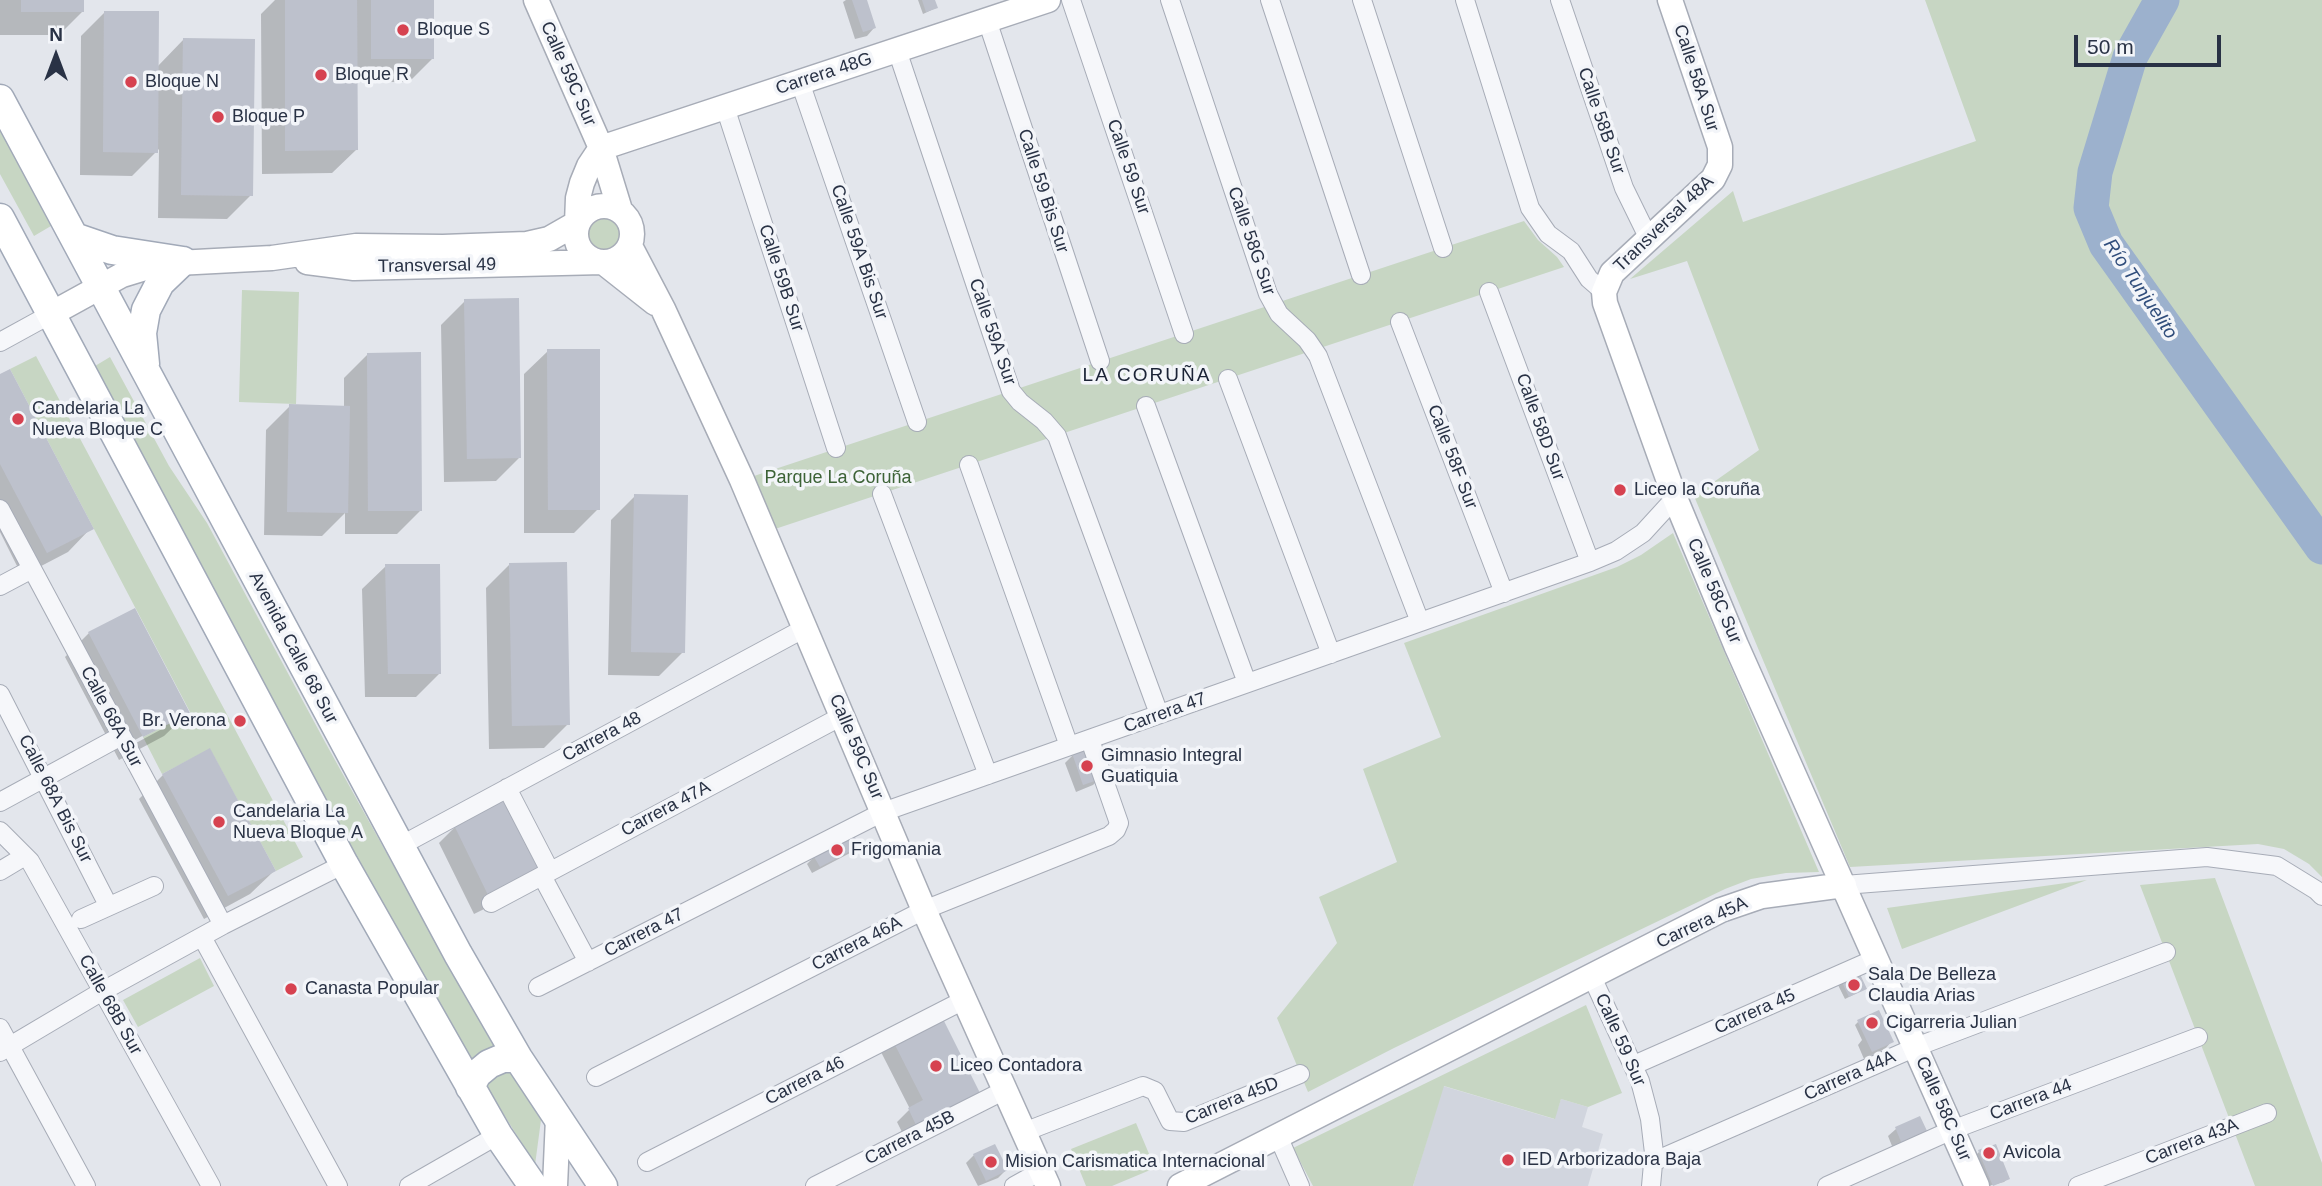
<!DOCTYPE html>
<html>
<head>
<meta charset="utf-8">
<style>
  body { margin:0 }
  #map { position:relative; width:2322px; height:1186px; overflow:hidden; background:#e3e6ec; font-family:Helvetica,sans-serif }
  canvas { display:block }
  .north { position:absolute; left:21px; top:21px; width:70px; height:70px; -webkit-text-stroke:5px #f3f5f9; paint-order:stroke; rotate:0deg; font-size:19px; font-weight:700; line-height:28px; text-align:center; color:#293245 }
  .north::after { content:''; display:block; margin:auto; width:24px; height:32px; background:#293245; clip-path:polygon(50% 0,100% 100%,50% 72%,0 100%) }
  .scale { position:absolute; left:2074px; top:35px; width:147px; height:32px; box-sizing:border-box; border:4px solid #293245; border-top:0; padding-left:9px; font-size:21px; line-height:24px; white-space:nowrap; color:#293245; -webkit-text-stroke:5px #f3f5f9; paint-order:stroke }
</style>
</head>
<body>
<div id="map">
<canvas width="2322" height="1186"></canvas>
<div class="north">N</div>
<div class="scale">50 m</div>
</div>
<script>
const ctx = document.querySelector('canvas').getContext('2d');
ctx.lineJoin = 'round';
function fillPath(path, color) { ctx.fillStyle = color; ctx.fill(path, 'evenodd'); }
const shape = rows => new Path2D(rows.map(r => 'M' + r).join(''));
function strokePath(path, color, width, dash) { ctx.strokeStyle = color; ctx.lineWidth = width; ctx.lineCap = dash ? 'butt' : 'round'; ctx.setLineDash(dash || []); ctx.stroke(path); }
function write(font, color, halo, rows, align = 'center') {
  ctx.font = font + ' Helvetica,sans-serif'; ctx.lineWidth = 7; ctx.setLineDash([]); ctx.textBaseline = 'middle'; ctx.strokeStyle = halo; ctx.fillStyle = color; for (const [text, x, y, turn = 0] of rows) {
    ctx.save(); ctx.translate(x, y); ctx.rotate((+turn || 0) * Math.PI / 180); ctx.textAlign = isNaN(turn) ? turn : align; if (halo) ctx.strokeText(text, 0, 0); ctx.fillText(text, 0, 0); ctx.restore();
  }
}
fillPath(shape([
  [1443,1086,1554,1119,1561,1099,1588,1107,1582,1127,1603,1134,1588,1186,1413,1186]
]), '#d1d5de');
fillPath(shape([
  [1925,0,2322,0,2322,877,2309,864,2284,849,2258,844,1850,867,1694,496,1759,450,1687,261,1630,279,1733,191,1743,222,1976,141],
  [0,130,51,226,34,236,0,174],
  [607,205,627,218,631,224,632,239,623,255,618,259,584,254,576,241,575,234,590,209],
  [1524,221,1538,240,1557,257,1564,267,775,529,754,476],
  [242,290,299,292,296,404,239,402],
  [36,356,303,857,276,871,210,749,162,774,143,737,190,712,10,369],
  [110,357,169,466,207,523,325,742,489,1038,541,1120,535,1165,436,1004,231,625,95,366],
  [1673,533,1819,872,1786,873,1751,879,1725,889,1394,1048,1308,1092,1277,1018,1337,943,1319,897,1397,862,1363,769,1441,737,1404,643,1617,567,1641,555],
  [2215,878,2322,1163,2322,1186,2255,1186,2140,885],
  [2087,880,1902,949,1887,908],
  [200,958,214,986,138,1027,123,1000],
  [1586,1005,1622,1093,1588,1107,1561,1099,1555,1119,1444,1086,1413,1186,1313,1186,1293,1148],
  [1136,1123,1155,1168,1112,1186,1086,1186,1071,1149]
]), '#c7d6c3');
fillPath(shape([
  [0,0,83,0,83,11,59,35,0,35],
  [275,0,432,0,433,58,409,82,356,82,356,150,332,173,262,174,261,14],
  [846,0,866,0,874,28,867,36,855,39,843,2],
  [918,0,933,0,936,8,923,14],
  [105,12,157,67,184,39,251,195,227,219,158,218,159,149,132,176,80,175,81,36],
  [465,301,520,457,496,481,444,482,441,325],
  [548,351,598,509,574,533,524,533,524,374],
  [368,354,421,510,397,534,345,534,345,513,322,536,264,535,266,430,290,406,344,407,344,378],
  [0,376,91,528,68,552,22,576,0,532],
  [635,496,683,652,659,676,608,675,611,520],
  [509,565,568,724,544,748,489,749,486,588],
  [386,566,440,673,416,697,365,697,362,589],
  [134,610,188,713,164,736,119,760,65,657,89,633],
  [162,725,162,729,136,743,135,740],
  [1090,749,1101,777,1093,785,1076,792,1065,763,1073,755],
  [163,775,274,871,250,894,204,919,139,799],
  [506,802,525,889,474,914,439,843,455,827],
  [858,846,850,853,812,873,807,864,815,856],
  [1842,982,1865,989,1845,999,1838,985],
  [1858,1022,1892,1041,1885,1049,1864,1059,1858,1045,1862,1040,1855,1025],
  [893,1040,978,1093,904,1136,897,1122,910,1109,881,1052],
  [1896,1129,1918,1140,1894,1151,1888,1136],
  [1979,1152,2007,1179,2004,1182,1988,1186,1976,1155],
  [974,1155,1006,1170,998,1178,978,1186,966,1163]
]), '#0003');
strokePath(shape([
  [2162,0,2130,57,2095,172,2091,208,2106,244,2322,547]
]), '#9cb1cd', 35);
fillPath(shape([
  [21,0,84,0,84,12,21,12],
  [285,0,357,0,358,150,285,151],
  [371,0,434,0,434,59,371,59],
  [852,0,867,0,876,28,863,32],
  [922,0,935,0,938,8,926,12],
  [104,11,159,11,158,153,103,152],
  [183,38,255,39,253,196,181,195],
  [519,298,521,458,467,459,464,299],
  [547,349,600,349,600,510,548,510],
  [421,352,422,511,368,511,367,353],
  [10,369,94,529,47,553,0,464,0,374],
  [289,404,350,406,348,513,287,512],
  [634,494,688,495,685,653,631,652],
  [567,562,570,725,512,726,509,563],
  [385,564,440,564,441,674,388,674],
  [135,608,190,713,143,737,88,632],
  [1091,746,1103,778,1083,785,1072,753],
  [210,748,276,871,228,896,162,774],
  [506,799,543,873,490,899,454,825],
  [853,834,860,846,820,867,813,855],
  [1859,972,1867,989,1849,997,1841,980],
  [1879,1010,1894,1042,1872,1052,1857,1020],
  [941,1015,980,1093,916,1125,908,1108,923,1100,892,1039],
  [1920,1116,1928,1133,1902,1144,1895,1127],
  [995,1144,1008,1170,986,1181,973,1154],
  [1996,1144,2010,1179,1993,1186,1978,1150]
]), '#bdc1cc');
const street = shape([
  [1071,0,1184,334],
  [1170,0,1268,294,1279,314,1307,340,1318,356,1420,622],
  [1270,0,1361,275],
  [1362,0,1443,248],
  [1465,0,1530,208,1548,234,1571,251,1589,279,1604,292],
  [1560,0,1624,188,1649,239],
  [987,20,1100,361],
  [897,50,1011,391,1020,402,1044,421,1057,436,1159,714],
  [800,82,917,422],
  [725,107,836,448],
  [1489,292,1590,562],
  [1400,322,1504,593],
  [0,342,51,314],
  [1228,379,1331,654],
  [1146,406,1247,683],
  [969,465,1069,746],
  [882,494,988,775],
  [0,509,223,925],
  [0,586,32,569],
  [0,694,108,905],
  [507,788,550,871],
  [0,802,121,736],
  [0,831,30,861,211,1186],
  [400,846,805,628],
  [0,871,25,856],
  [542,876,588,962],
  [1844,885,2207,857,2277,866,2316,890,2322,896],
  [491,903,842,716],
  [81,919,154,886],
  [202,937,338,1186],
  [1592,977,1640,1081,1650,1119,1654,1153,1651,1186],
  [538,987,883,812,1590,562,1616,551,1643,533,1675,498],
  [0,1028,86,1186],
  [0,1052,101,992,223,925,344,864],
  [1634,1065,1877,958],
  [596,1077,924,910,1109,836,1116,830,1119,823,1090,740],
  [1024,1132,1143,1086,1155,1091,1170,1121,1184,1122,1300,1074],
  [1278,1136,1300,1186],
  [1655,1161,1916,1047,2166,952],
  [647,1162,964,1000],
  [409,1186,498,1135],
  [815,1186,1005,1090],
  [1014,1186,1041,1171],
  [1827,1186,1952,1130,2198,1037],
  [2078,1186,2267,1113]
]);
const secondary = shape([
  [536,0,601,148,620,210],
  [1670,0,1720,147,1720,165,1713,179,1612,273,1604,292,1605,303,1675,498,1736,645,1977,1186],
  [601,148,1048,0],
  '576 234a28 28 0 1 1 56 0a28 28 0 1 1-56 0Z',
  [577,223,578,198,582,183,589,166,601,148],
  [630,246,663,309,742,480,924,910,1048,1186],
  [307,262,354,268,603,262],
  [603,262,655,303],
  [51,314,122,275,158,264,272,258,356,246,443,247,527,244,549,239,577,223],
  [555,1186,558,1118],
  [1180,1186,1721,910,1762,896,1844,885]
]);
const primary = shape([
  [0,99,458,954,518,1058,603,1186],
  [0,218,344,864,498,1135,533,1186],
  [74,237,112,250,183,261],
  [145,364,142,333,146,310,160,283,183,261],
  [470,1087,477,1074,489,1064,503,1058,518,1058]
]);
strokePath(street, '#a7acb7', 20);
strokePath(secondary, '#a7acb7', 27);
strokePath(primary, '#a1a9b8', 31);
strokePath(street, '#f6f7fa', 18);
strokePath(secondary, '#fff', 24);
strokePath(primary, '#fff', 28);
for (const [x, y, r, color] of [
  [403,30,7,"#d64250"],
  [321,75,7,"#d64250"],
  [131,82,7,"#d64250"],
  [218,117,7,"#d64250"],
  [18,419,7,"#d64250"],
  [1620,490,7,"#d64250"],
  [240,721,7,"#d64250"],
  [1087,766,7,"#d64250"],
  [219,822,7,"#d64250"],
  [837,850,7,"#d64250"],
  [1854,985,7,"#d64250"],
  [291,989,7,"#d64250"],
  [1872,1023,7,"#d64250"],
  [936,1066,7,"#d64250"],
  [1989,1153,7,"#d64250"],
  [1508,1160,7,"#d64250"],
  [991,1162,7,"#d64250"]
]) { const dot = new Path2D(); dot.arc(x, y, r, 0, 2 * Math.PI); ctx.fillStyle = color; ctx.fill(dot); strokePath(dot, '#f3f5f9', 2.5); }
write('18px', '#293245', '#f3f5f9', [
  ["Bloque S",417,30],
  ["Bloque R",335,75],
  ["Bloque N",145,82],
  ["Bloque P",232,117],
  ["Candelaria La",32,409],
  ["Nueva Bloque C",32,430],
  ["Liceo la Coruña",1634,490],
  ["Br. Verona",226,721,"right"],
  ["Gimnasio Integral",1101,756],
  ["Guatiquia",1101,777],
  ["Candelaria La",233,812],
  ["Nueva Bloque A",233,833],
  ["Frigomania",851,850],
  ["Sala De Belleza",1868,975],
  ["Claudia Arias",1868,996],
  ["Canasta Popular",305,989],
  ["Cigarreria Julian",1886,1023],
  ["Liceo Contadora",950,1066],
  ["Avicola",2003,1153],
  ["IED Arborizadora Baja",1522,1160],
  ["Mision Carismatica Internacional",1005,1162]
], 'left');
write('18px', '#293245', '#f3f5f9', [
  ["Calle 59C Sur",568,74,66],
  ["Carrera 48G",824,74,-18],
  ["Calle 58A Sur",1696,78,72],
  ["Calle 58B Sur",1601,121,71],
  ["Calle 59 Sur",1128,167,71],
  ["Calle 59 Bis Sur",1043,191,72],
  ["Transversal 48A",1664,224,-44],
  ["Calle 58G Sur",1251,241,71],
  ["Calle 59A Bis Sur",859,252,71],
  ["Transversal 49",437,266,-1],
  ["Calle 59B Sur",781,278,72],
  ["Calle 59A Sur",992,332,71],
  ["Calle 58D Sur",1540,427,70],
  ["Calle 58F Sur",1452,457,69],
  ["Calle 58C Sur",1714,591,67],
  ["Avenida Calle 68 Sur",293,648,62],
  ["Carrera 47",1165,713,-20],
  ["Calle 68A Sur",111,717,62],
  ["Carrera 48",602,737,-28],
  ["Calle 59C Sur",856,747,67],
  ["Calle 68A Bis Sur",55,799,63],
  ["Carrera 47A",666,809,-28],
  ["Carrera 45A",1702,923,-25],
  ["Carrera 47",644,933,-27],
  ["Carrera 46A",857,944,-27],
  ["Calle 68B Sur",110,1005,61],
  ["Carrera 45",1755,1012,-24],
  ["Calle 59 Sur",1620,1040,66],
  ["Carrera 44A",1850,1076,-24],
  ["Carrera 46",805,1081,-27],
  ["Carrera 44",2031,1100,-21],
  ["Carrera 45D",1232,1101,-22],
  ["Calle 58C Sur",1943,1109,66],
  ["Carrera 45B",910,1138,-27],
  ["Carrera 43A",2192,1142,-21]
]);
write('18px', '#3c6236', '#f3f5f9', [
  ["Parque La Coruña",838,478]
]);
write('italic 19px', '#314e7c', '#f3f5f9', [
  ["Río Tunjuelito",2140,289,56]
]);
ctx.letterSpacing = '2px';
write('19px', '#1b2336', '#f3f5f9', [
  ["LA CORUÑA",1147,376]
]);
ctx.letterSpacing = '0px';
</script>
</body>
</html>
